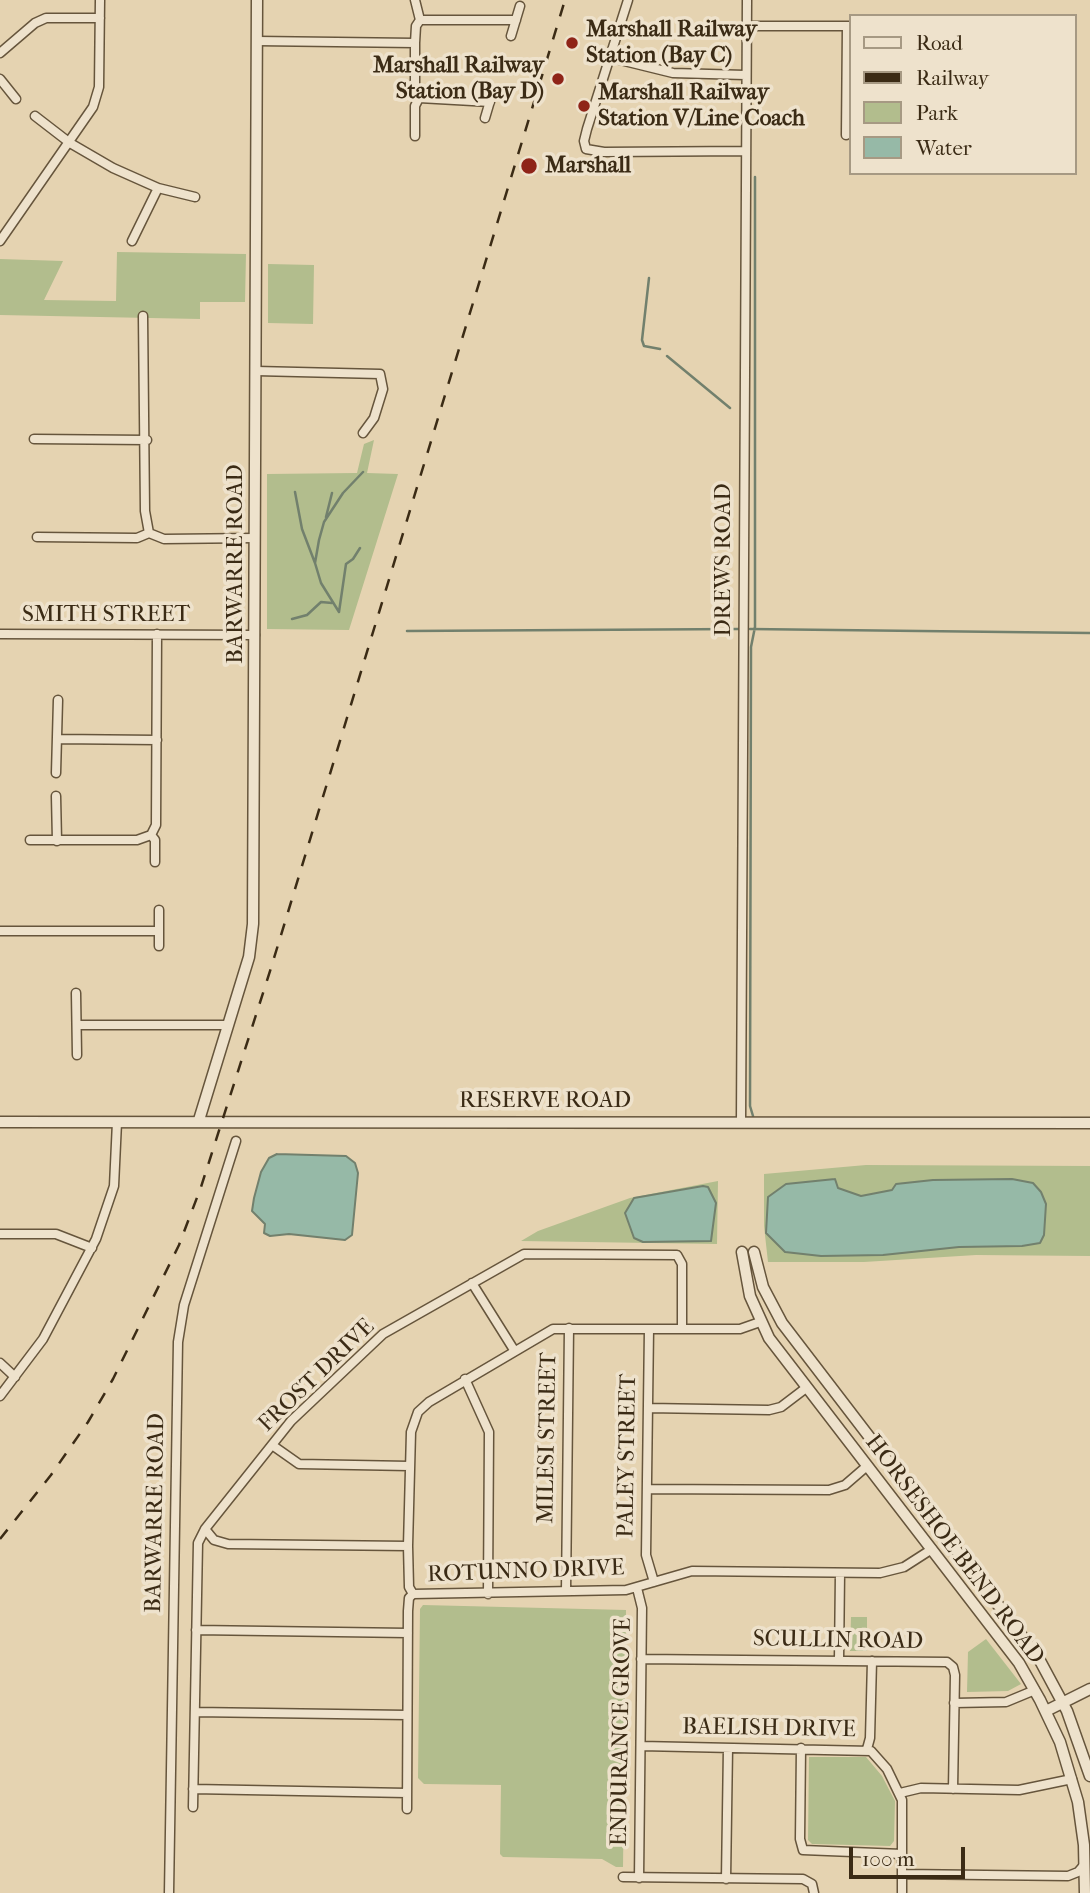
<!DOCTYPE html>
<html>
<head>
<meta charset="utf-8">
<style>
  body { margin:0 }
  #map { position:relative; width:1090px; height:1893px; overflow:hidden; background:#e5d3b1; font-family:"IM FELL French Canon",serif }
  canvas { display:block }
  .legend { position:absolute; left:849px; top:14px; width:228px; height:161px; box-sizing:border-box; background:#eee2cc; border:2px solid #a69983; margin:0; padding:9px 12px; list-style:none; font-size:21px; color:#3b2b15 }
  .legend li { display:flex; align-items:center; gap:14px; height:35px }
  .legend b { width:35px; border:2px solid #a69983 }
  .scale { position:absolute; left:849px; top:1847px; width:116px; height:32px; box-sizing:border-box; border:4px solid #3b2b15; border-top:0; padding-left:9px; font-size:21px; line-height:24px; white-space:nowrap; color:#3b2b15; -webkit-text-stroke:5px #eee2cc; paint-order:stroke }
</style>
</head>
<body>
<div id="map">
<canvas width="1090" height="1893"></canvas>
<ul class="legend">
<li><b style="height:9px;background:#eee2cc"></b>Road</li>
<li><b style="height:9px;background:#3b2b15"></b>Railway</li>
<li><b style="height:19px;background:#b2bd8d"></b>Park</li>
<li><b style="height:19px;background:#96b9a7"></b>Water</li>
</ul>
<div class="scale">100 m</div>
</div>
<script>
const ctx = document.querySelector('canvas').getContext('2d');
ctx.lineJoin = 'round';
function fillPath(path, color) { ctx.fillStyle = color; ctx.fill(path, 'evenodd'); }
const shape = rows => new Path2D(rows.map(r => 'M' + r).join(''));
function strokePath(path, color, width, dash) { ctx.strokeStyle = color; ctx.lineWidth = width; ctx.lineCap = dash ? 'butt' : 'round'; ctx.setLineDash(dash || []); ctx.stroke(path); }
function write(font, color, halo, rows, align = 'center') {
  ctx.font = font + ' "IM FELL French Canon",serif'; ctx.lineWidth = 7; ctx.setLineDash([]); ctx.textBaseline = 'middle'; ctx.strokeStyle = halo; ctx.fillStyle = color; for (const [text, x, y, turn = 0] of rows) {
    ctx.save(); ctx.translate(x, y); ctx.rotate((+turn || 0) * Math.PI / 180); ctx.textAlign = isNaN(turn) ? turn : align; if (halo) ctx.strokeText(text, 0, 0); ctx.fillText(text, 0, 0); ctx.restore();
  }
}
fillPath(shape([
  [117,252,246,254,245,302,200,302,200,319,0,315,0,259,63,261,44,300,116,301],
  [268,264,314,265,313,324,268,323],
  [374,440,367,473,398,474,349,630,267,629,267,474,357,473,364,444],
  [866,1165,1090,1166,1090,1256,976,1255,864,1262,768,1262,764,1226,764,1174],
  [718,1181,717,1244,521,1241,538,1231,630,1198],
  [423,1605,626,1610,623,1867,616,1867,602,1859,503,1857,500,1854,501,1785,424,1784,418,1778,420,1609],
  [851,1617,867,1617,867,1651,850,1651],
  [986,1639,1021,1684,1008,1691,967,1692,968,1652],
  [809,1757,866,1757,882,1776,895,1801,894,1841,890,1846,812,1844,808,1840]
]), '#b2bd8d');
const water = shape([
  [277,1154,346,1156,355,1163,358,1173,352,1235,345,1240,289,1234,270,1236,264,1233,265,1224,252,1211,254,1198,261,1172,269,1158,277,1154],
  [835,1179,838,1188,861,1196,892,1190,896,1184,933,1180,1012,1179,1033,1183,1041,1192,1046,1204,1044,1235,1040,1243,1022,1246,959,1247,883,1255,821,1256,785,1252,766,1233,768,1197,786,1184,835,1179],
  [703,1186,708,1187,716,1203,711,1241,643,1242,634,1238,625,1213,634,1198,703,1186]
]);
fillPath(water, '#96b9a7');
strokePath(water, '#72806d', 2);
strokePath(shape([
  [649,278,642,340,644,346,660,349],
  [667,356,730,408],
  [295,492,302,529,315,563],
  [326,517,332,493],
  [339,612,321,583,315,563,319,540,324,522,343,493,363,472],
  [339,612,346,564,353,559,360,548],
  [292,619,307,615,321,602,332,603],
  [750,629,1090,633],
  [407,631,739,629],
  [753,1116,750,1106,751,647,755,627,755,177]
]), '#72806d', 2.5);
const minor = shape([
  [415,0,420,20],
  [628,0,587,129,584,141,586,149,604,152,746,151],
  [747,26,849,26],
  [511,36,520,6],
  [257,41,415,43],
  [0,53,35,23,46,18,100,18],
  [612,58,673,73,745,75],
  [0,79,16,99],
  [419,98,490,102],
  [35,116,70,143,113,168,158,188,132,241],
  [485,118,493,91],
  [846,135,847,26],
  [415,136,415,106,419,98,415,90,415,43,416,26,420,20,516,20],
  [158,188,195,197],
  [0,241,93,107,99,87,100,0],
  [143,316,145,511,149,533,164,539,255,538],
  [256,371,380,374,383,389,374,418,363,433],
  [34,439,147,440],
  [37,537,137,538,149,533],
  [0,634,255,635],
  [57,739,157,740],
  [56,773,58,700],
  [56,796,57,841],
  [30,840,137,840,151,835],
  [155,862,155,840,151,835,156,825,157,634],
  [159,910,159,946],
  [0,931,159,931],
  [76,993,77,1055],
  [77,1025,228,1025],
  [741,1121,747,0],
  [0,1234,56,1234,92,1248],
  [472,1283,514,1350],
  [649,1329,646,1555,654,1582],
  [0,1363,15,1377],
  [465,1379,489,1432,488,1594],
  [0,1396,43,1339,96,1239,114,1186,117,1122],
  [648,1408,769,1410,781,1407,806,1388],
  [272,1445,299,1464,409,1466],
  [647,1489,829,1490,845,1485,867,1466],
  [205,1529,214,1540,228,1544,408,1546],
  [637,1588,642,1608,639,1878],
  [566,1591,569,1328],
  [413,1594,409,1587,408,1546,411,1432,418,1412,429,1402,553,1329,740,1329,760,1322],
  [413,1594,626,1590,692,1571,880,1573,904,1567,932,1549],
  [196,1630,408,1633],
  [641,1659,947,1662,953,1667,955,1675,953,1789],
  [839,1660,840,1573],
  [954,1703,1006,1702,1035,1690],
  [195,1712,407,1715],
  [641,1746,871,1751,887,1769,902,1800,902,1893],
  [801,1748,800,1839,803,1850,902,1854],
  [867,1749,870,1738,872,1661],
  [193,1789,407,1793],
  [900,1793,921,1788,1019,1790,1072,1779],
  [193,1807,198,1543,205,1529,291,1421,383,1334,524,1254,677,1255,682,1264,682,1329],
  [407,1809,408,1611,409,1598,413,1594],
  [902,1874,1068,1876,1078,1872,1084,1865],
  [623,1877,803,1879,812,1884,814,1893],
  [726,1879,728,1748],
  [169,1893,178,1342,184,1305,236,1141]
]);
const tertiary = shape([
  [199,1120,249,957,253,924,257,0],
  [0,1122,1090,1123],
  [742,1252,750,1296,769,1338,1019,1663,1040,1700,1060,1742,1078,1802,1084,1845,1085,1893],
  [754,1252,763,1287,782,1323,1038,1657,1067,1711,1090,1776],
  [1046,1711,1090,1689]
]);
strokePath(minor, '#66553c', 11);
strokePath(tertiary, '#66553c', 13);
strokePath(minor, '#eee2cc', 8);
strokePath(tertiary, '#eee2cc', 10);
strokePath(shape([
  [0,1539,51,1475,88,1422,113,1379,179,1245,201,1187,271,968,565,0]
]), '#3b2b15', 2.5, [12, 12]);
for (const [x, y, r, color] of [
  [572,43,7,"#8f2418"],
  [558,79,7,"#8f2418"],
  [584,106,7,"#8f2418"],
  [529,166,9,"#8f2418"]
]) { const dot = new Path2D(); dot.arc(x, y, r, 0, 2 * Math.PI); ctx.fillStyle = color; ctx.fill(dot); strokePath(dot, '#eee2cc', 2.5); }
write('bold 23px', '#3b2b15', '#eee2cc', [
  ["Marshall Railway",586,30],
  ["Station (Bay C)",586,56],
  ["Marshall Railway",544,66,"right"],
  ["Station (Bay D)",544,92,"right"],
  ["Marshall Railway",598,93],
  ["Station V/Line Coach",598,119],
  ["Marshall",545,166]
], 'left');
write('23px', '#3b2b15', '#eee2cc', [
  ["DREWS ROAD",724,560,-90],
  ["BARWARRE ROAD",236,564,-90],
  ["SMITH STREET",106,615],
  ["RESERVE ROAD",545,1101],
  ["FROST DRIVE",317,1376,-44],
  ["MILESI STREET",548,1438,-89],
  ["PALEY STREET",628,1456,-89],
  ["BARWARRE ROAD",156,1513,-89],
  ["HORSESHOE BEND ROAD",954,1550,53],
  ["ROTUNNO DRIVE",526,1572,-2],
  ["SCULLIN ROAD",838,1641,1],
  ["BAELISH DRIVE",769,1729,1],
  ["ENDURANCE GROVE",622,1732,-89]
]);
</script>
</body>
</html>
